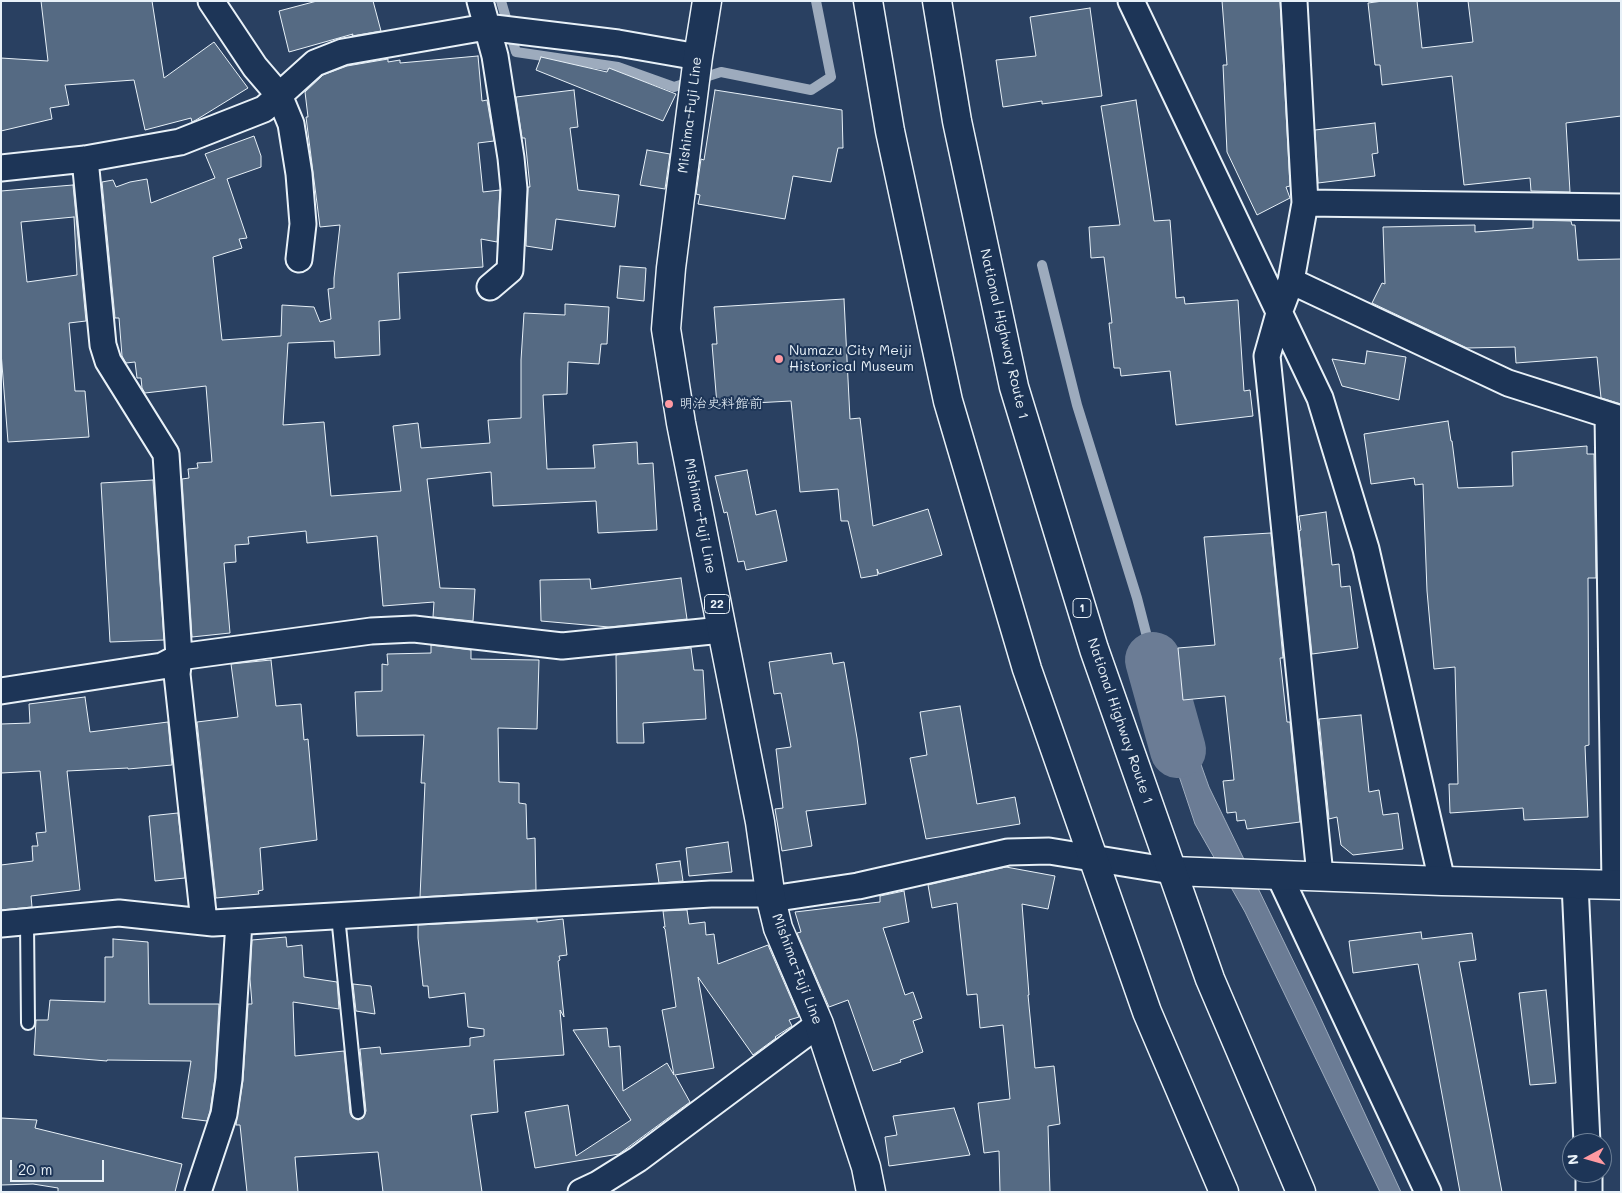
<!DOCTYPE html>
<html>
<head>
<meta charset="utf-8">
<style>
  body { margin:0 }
  #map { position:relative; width:1622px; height:1193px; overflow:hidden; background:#294061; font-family:Mali,sans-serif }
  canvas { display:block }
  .frame { position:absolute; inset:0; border:2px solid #e8f1f8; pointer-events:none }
  .north { position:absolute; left:1562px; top:1133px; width:50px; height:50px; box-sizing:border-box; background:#1d3557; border:1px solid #6e8097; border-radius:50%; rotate:264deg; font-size:14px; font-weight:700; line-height:20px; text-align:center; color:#e8f1f8 }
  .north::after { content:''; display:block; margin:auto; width:18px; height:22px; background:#ff9aa2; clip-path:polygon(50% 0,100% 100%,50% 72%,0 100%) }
  .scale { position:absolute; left:10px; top:1160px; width:94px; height:22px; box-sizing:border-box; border:2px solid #e8f1f8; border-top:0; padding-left:6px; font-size:15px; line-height:18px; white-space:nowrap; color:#e8f1f8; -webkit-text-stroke:4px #1d3557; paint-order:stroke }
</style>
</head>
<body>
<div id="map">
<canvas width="1622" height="1193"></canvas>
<div class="frame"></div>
<div class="north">N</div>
<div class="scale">20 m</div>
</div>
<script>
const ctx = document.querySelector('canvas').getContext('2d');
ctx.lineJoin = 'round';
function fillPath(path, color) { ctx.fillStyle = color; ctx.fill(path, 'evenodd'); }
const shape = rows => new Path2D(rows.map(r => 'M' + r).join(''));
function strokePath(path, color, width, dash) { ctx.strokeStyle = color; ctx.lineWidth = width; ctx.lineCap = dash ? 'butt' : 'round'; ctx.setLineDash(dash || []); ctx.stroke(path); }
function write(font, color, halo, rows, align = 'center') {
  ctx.font = font + ' Mali,"Klee One",sans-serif'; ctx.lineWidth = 4; ctx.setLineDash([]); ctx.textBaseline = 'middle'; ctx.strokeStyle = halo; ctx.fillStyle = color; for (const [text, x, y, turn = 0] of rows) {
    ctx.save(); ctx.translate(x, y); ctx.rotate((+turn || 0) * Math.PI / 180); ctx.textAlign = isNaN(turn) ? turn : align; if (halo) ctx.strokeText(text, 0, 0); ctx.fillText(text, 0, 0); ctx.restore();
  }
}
const water = shape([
  [1166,666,1209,787,1316,1008,1401,1192,1380,1192,1245,912,1195,824,1149,686,1166,666]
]);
fillPath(water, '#6b7c95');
strokePath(water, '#9dabbd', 1);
strokePath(shape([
  [501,1,516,52,618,67,674,87,721,72,811,90,831,77,816,1],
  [1042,265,1077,405,1137,598,1153,660]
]), '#9dabbd', 10);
strokePath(shape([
  [1153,660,1178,750]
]), '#6b7c95', 56);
const building = shape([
  [41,1,152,1,164,78,214,42,248,88,196,120,192,122,191,118,145,130,134,80,65,85,69,105,50,108,52,119,1,131,1,58,48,61,41,1],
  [317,1,373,1,381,31,352,36,353,34,289,52,279,11,317,1],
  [1222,1,1280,1,1290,186,1286,187,1290,198,1257,215,1227,152,1223,65,1227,65,1222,1],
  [1383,1,1417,1,1422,48,1473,42,1468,1,1621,1,1621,116,1566,123,1570,192,1531,191,1530,178,1464,185,1452,76,1382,85,1380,65,1375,65,1368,3,1383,1],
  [1090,8,1102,96,1042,104,1042,101,1003,107,996,60,1036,56,1030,17,1090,8],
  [478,56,482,101,487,100,494,141,478,143,483,192,500,190,497,242,481,239,483,267,398,273,400,319,379,321,380,355,335,358,334,341,288,343,283,425,324,422,331,496,401,491,393,426,418,423,421,448,490,443,488,420,521,418,521,360,524,313,565,315,565,304,609,307,607,344,601,344,599,364,568,362,567,394,543,395,547,469,595,468,593,445,637,442,638,464,653,463,657,530,598,533,596,501,493,506,491,472,427,479,440,588,475,589,473,621,433,617,434,602,383,606,377,536,307,543,306,531,248,537,249,544,235,545,236,562,224,563,230,633,192,637,182,479,189,478,188,469,198,468,197,463,212,462,206,386,145,393,142,388,141,378,137,378,135,362,126,363,122,356,119,318,115,318,102,182,113,180,116,187,130,182,147,179,151,203,215,178,205,154,254,136,261,156,261,167,227,179,247,238,239,239,242,248,213,257,222,340,281,336,282,305,314,307,320,322,331,319,328,289,334,288,334,278,340,225,320,227,306,117,308,117,305,92,323,75,347,66,388,59,388,62,400,60,400,63,478,56],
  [541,57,607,72,609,68,676,94,663,121,536,70,541,57],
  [574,90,578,127,570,128,578,190,619,195,615,227,556,219,552,250,526,246,528,187,530,187,525,138,522,138,516,97,574,90],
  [715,90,842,110,843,148,838,148,831,182,793,176,785,219,698,204,700,195,696,194,701,159,704,160,715,90],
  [1136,100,1150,192,1154,221,1170,220,1176,298,1184,297,1185,304,1238,300,1244,391,1250,390,1253,416,1176,425,1170,371,1121,376,1120,368,1114,368,1109,323,1112,323,1104,257,1091,258,1089,227,1120,225,1101,106,1136,100],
  [1375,123,1378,153,1372,154,1375,176,1318,183,1315,130,1375,123],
  [647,150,670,154,665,189,640,185,647,150],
  [73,185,86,321,69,323,75,391,85,391,89,437,8,442,1,352,1,191,73,185],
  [74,217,77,275,27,282,21,222,74,217],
  [1533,220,1571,221,1572,225,1575,225,1578,260,1621,259,1621,404,1601,398,1597,357,1516,363,1515,347,1467,348,1372,303,1382,283,1385,284,1383,227,1475,225,1475,232,1533,228,1533,220],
  [620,266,646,268,644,301,617,298,620,266],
  [844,299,850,419,860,418,873,526,928,509,942,555,879,574,877,569,878,575,861,578,848,521,841,521,838,489,800,492,791,401,717,405,712,344,717,344,714,307,844,299],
  [1367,351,1406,357,1399,400,1342,386,1332,359,1365,364,1367,351],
  [1448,421,1451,441,1452,441,1458,488,1513,486,1512,452,1587,446,1587,454,1594,454,1596,578,1588,578,1589,745,1585,746,1588,817,1524,820,1523,808,1450,813,1449,784,1458,784,1455,667,1434,669,1427,591,1423,484,1415,485,1414,478,1371,484,1364,434,1448,421],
  [747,470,756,515,776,510,787,561,746,570,744,561,738,562,727,512,724,513,715,476,747,470],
  [153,480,164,640,110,642,101,483,153,480],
  [1326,512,1332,565,1339,564,1341,587,1350,586,1358,648,1312,654,1299,531,1301,530,1299,516,1326,512],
  [1271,533,1283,658,1280,658,1287,722,1290,722,1300,822,1247,829,1245,820,1237,821,1236,812,1227,813,1223,781,1234,780,1225,696,1183,700,1178,648,1215,645,1204,537,1271,533],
  [681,578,687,619,609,627,541,621,540,580,590,579,591,589,681,578],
  [431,645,471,650,471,659,539,660,537,729,498,728,499,782,519,783,519,803,526,804,527,839,535,838,536,890,420,897,425,783,421,783,424,735,357,736,355,692,382,691,382,664,388,665,387,654,431,653,431,645],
  [691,648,694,670,703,670,706,719,643,723,644,743,617,743,616,655,691,648],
  [831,653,833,664,844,662,857,738,866,804,806,811,812,846,782,851,775,809,783,808,776,749,791,747,781,693,774,694,769,662,831,653],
  [271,660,276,706,301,704,304,740,308,739,317,840,260,848,263,890,258,891,259,894,216,898,197,722,238,717,231,664,271,660],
  [85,697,90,732,168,722,172,765,128,769,128,768,67,771,80,890,31,896,32,907,1,910,1,865,33,861,32,846,38,846,36,833,46,832,40,771,1,773,1,724,30,723,29,704,85,697],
  [960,706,977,804,1015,797,1020,824,926,839,910,758,927,755,920,712,960,706],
  [1361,715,1369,792,1379,790,1383,815,1398,813,1403,849,1353,855,1341,845,1337,817,1329,819,1319,719,1361,715],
  [178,813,185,878,155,881,149,816,178,813],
  [728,842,732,872,689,876,686,848,728,842],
  [680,861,683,881,659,883,656,864,680,861],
  [1006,867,1055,876,1048,909,1022,904,1029,995,1028,995,1035,1068,1054,1066,1060,1124,1048,1126,1050,1192,1000,1192,999,1151,984,1153,978,1103,1010,1099,1003,1025,980,1028,977,994,967,995,957,903,932,908,928,885,1006,867],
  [904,891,909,922,883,928,905,995,913,992,922,1018,913,1021,923,1052,900,1060,901,1062,873,1071,848,1000,829,1007,797,933,801,932,795,912,880,902,880,896,904,891],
  [687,910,689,924,705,922,706,935,714,934,718,964,768,945,799,1017,789,1020,792,1026,775,1037,776,1038,753,1055,698,977,714,1068,675,1075,690,1102,619,1154,535,1168,525,1112,568,1105,576,1156,631,1120,573,1030,607,1028,609,1047,620,1046,623,1091,667,1063,674,1075,662,1010,676,1007,665,929,663,927,665,927,663,911,687,910],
  [537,919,537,922,563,919,567,955,559,956,560,960,558,961,564,1017,560,1010,564,1055,494,1060,498,1112,471,1115,482,1192,383,1192,378,1152,295,1157,298,1192,247,1192,240,1125,236,1125,243,1080,248,1004,252,1004,250,979,252,940,286,937,287,947,302,945,304,977,337,982,339,1009,293,1002,295,1056,344,1051,350,1113,352,1117,358,1120,363,1118,366,1111,360,1049,380,1047,381,1054,470,1046,470,1038,484,1036,484,1029,468,1027,465,993,429,998,428,986,423,986,418,938,418,925,537,919],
  [1421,932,1422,939,1472,933,1476,960,1459,962,1502,1192,1460,1192,1418,964,1353,973,1349,941,1421,932],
  [113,939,148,942,149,1004,219,1004,215,1078,210,1111,207,1121,182,1118,191,1061,107,1060,107,1061,34,1055,36,1020,48,1020,50,1000,105,1002,105,957,113,957,113,939],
  [353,984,371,986,375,1014,356,1011,353,984],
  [1546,990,1556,1083,1530,1085,1519,993,1546,990],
  [954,1108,970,1155,889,1166,885,1137,897,1135,893,1116,954,1108],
  [1,1118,37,1120,35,1128,182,1164,175,1192,58,1192,58,1188,33,1184,1,1185,1,1118]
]);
fillPath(building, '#556a83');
strokePath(building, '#e8f1f8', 1);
const service = shape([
  [338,916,358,1112],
  [27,922,28,1023]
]);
const minor = shape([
  [211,1,255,67,279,95,291,124,299,174,303,224,299,259],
  [480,1,495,56,511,158,514,189,510,270,490,287],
  [1131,1,1320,398,1366,549,1442,881],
  [1294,1,1305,203,1291,281,1280,310,1267,356,1320,875],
  [85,159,103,345,108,361,166,454,179,657,177,674,204,922],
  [1,168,85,159,180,142,264,109,315,63,343,52,486,27,618,43,698,57],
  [1305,203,1621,207],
  [1291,281,1508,383,1621,419],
  [1608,415,1615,885],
  [1,691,162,666,179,657,371,631,414,629,562,646,722,630],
  [1279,875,1428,1192],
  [1575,884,1587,1143],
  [771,899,858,886,1008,852,1049,851,1172,871],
  [1,924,119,913,213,923,711,894,770,894],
  [1589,1173,1589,1192],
  [198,1192,224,1114,229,1079,239,922],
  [581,1192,598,1184,638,1159,819,1024]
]);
const tertiary = shape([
  [1172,871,1442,881,1621,885]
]);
const primary = shape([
  [707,1,698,57,671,268,666,329,681,423,760,822,771,899,778,928,819,1024,866,1167,871,1192]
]);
const trunk = shape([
  [868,1,890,131,948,401,1027,669,1147,1012,1224,1192],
  [937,1,957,121,1014,387,1094,649,1210,979,1301,1192]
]);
strokePath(service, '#e8f1f8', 16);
strokePath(minor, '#e8f1f8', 29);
strokePath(tertiary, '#e8f1f8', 31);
strokePath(primary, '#e8f1f8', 31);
strokePath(trunk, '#e8f1f8', 31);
strokePath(service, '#1d3557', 12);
strokePath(minor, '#1d3557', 25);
strokePath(tertiary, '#1d3557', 28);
strokePath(primary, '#1d3557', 28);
strokePath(trunk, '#1d3557', 28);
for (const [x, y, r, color] of [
  [779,359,5,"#ff9aa2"],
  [669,404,5,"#ff9aa2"]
]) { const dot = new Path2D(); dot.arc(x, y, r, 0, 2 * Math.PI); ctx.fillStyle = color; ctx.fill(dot); strokePath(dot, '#1d3557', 2); }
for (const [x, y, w] of [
  [717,604,25],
  [1082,608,18]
]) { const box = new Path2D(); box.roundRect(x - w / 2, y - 9.5, w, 19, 4); ctx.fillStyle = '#1d3557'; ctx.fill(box); strokePath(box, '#e8f1f8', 1); }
write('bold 12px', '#e8f1f8', null, [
  ["22",717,604],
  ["1",1082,608]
]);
write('14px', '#e8f1f8', '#1d3557', [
  ["Mishima-Fuji Line",690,115,-83],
  ["National Highway Route 1",1004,334,77],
  ["Mishima-Fuji Line",700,516,79],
  ["National Highway Route 1",1120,721,71],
  ["Mishima-Fuji Line",797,969,69]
]);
write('14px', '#e8f1f8', '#1d3557', [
  ["Numazu City Meiji",789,351],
  ["Historical Museum",789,367],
  ["明治史料館前",679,404]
], 'left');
</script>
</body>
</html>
